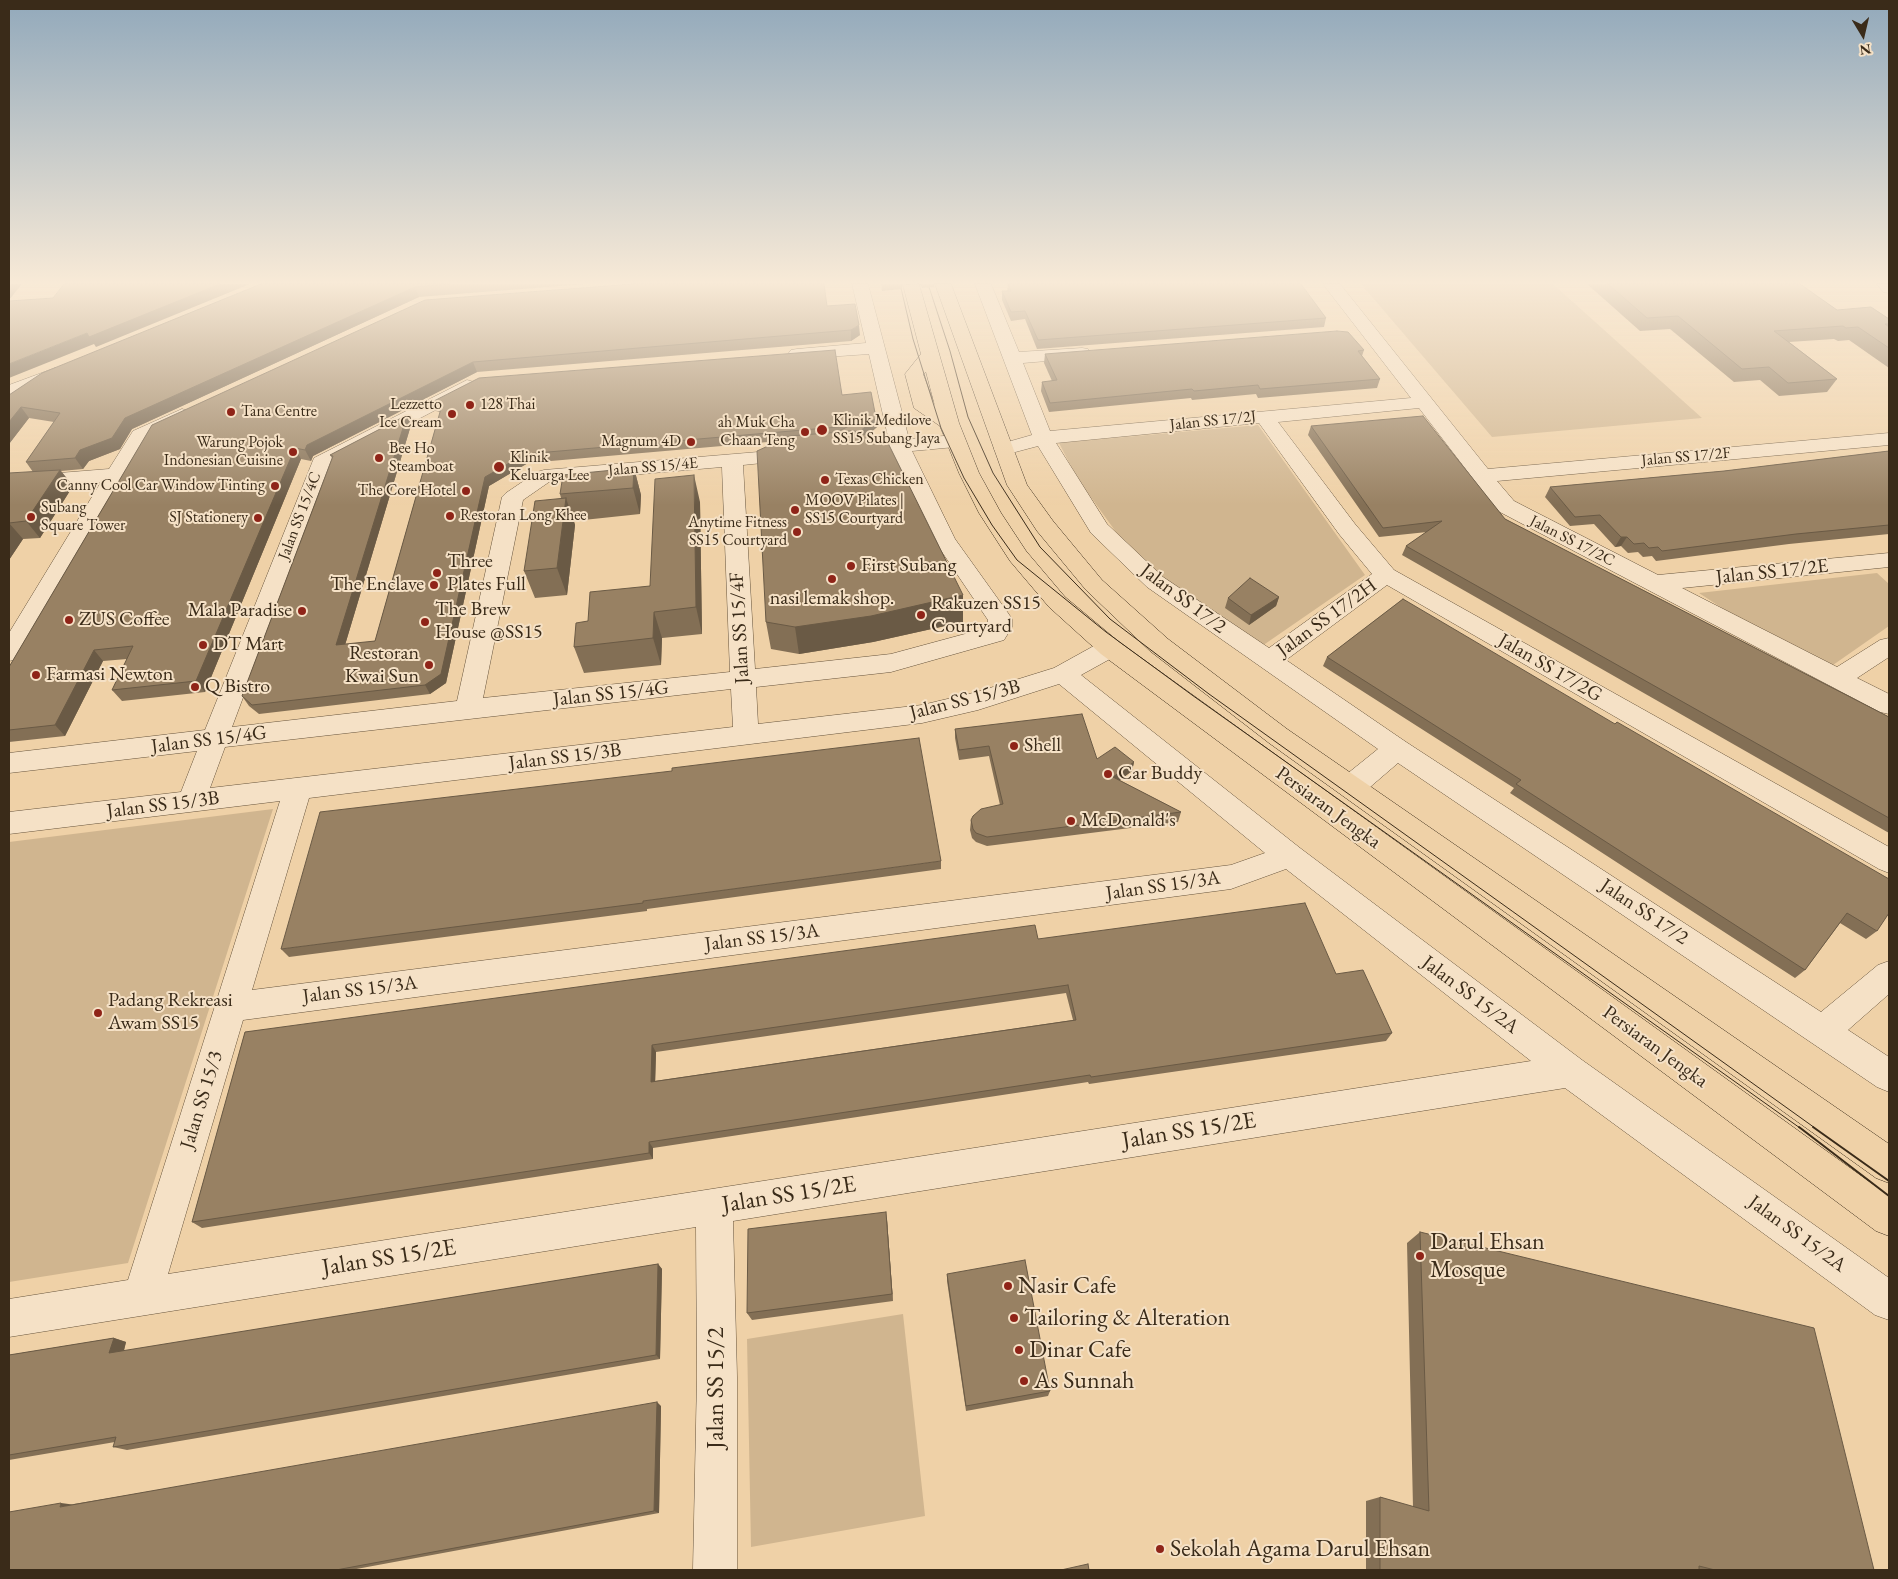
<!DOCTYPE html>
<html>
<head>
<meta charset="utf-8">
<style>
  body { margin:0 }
  #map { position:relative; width:1898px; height:1579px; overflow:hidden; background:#efd1a7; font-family:"EB Garamond",serif }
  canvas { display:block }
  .frame { position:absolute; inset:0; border:10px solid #3a2b19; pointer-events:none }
  .north { position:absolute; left:1838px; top:10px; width:50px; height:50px; -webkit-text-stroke:4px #f5e1c6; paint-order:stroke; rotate:171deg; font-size:14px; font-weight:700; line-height:20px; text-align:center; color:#3a2b19 }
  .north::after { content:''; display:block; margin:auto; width:18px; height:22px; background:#3a2b19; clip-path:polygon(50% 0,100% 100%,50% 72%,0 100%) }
</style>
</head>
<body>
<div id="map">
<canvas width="1898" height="1579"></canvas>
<div class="frame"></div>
<div class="north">N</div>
</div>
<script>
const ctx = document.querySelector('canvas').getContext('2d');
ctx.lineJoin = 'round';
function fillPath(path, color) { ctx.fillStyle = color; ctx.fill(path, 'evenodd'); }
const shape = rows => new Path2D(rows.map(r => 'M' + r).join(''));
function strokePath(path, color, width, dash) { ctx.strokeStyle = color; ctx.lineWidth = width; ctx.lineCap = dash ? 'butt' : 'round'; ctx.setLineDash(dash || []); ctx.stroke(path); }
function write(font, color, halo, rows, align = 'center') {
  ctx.font = font + ' "EB Garamond",serif'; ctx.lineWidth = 4; ctx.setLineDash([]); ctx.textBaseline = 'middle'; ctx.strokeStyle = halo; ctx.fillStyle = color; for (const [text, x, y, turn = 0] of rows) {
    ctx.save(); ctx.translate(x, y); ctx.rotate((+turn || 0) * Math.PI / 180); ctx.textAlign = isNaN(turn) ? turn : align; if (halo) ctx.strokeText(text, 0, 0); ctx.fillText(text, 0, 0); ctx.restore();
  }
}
fillPath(shape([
  [1361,284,1553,284,1702,418,1492,437],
  [1258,425,1365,575,1262,646,1168,585,1116,532,1077,478,1059,443],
  [1877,573,1889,584,1889,626,1833,665,1725,610,1699,593],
  [273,809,128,1263,9,1282,9,842],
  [903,1314,925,1516,751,1547,747,1339]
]), '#d0b58f');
const minor = shape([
  [852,284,868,284,909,439,955,435,962,437,965,441,962,445,955,447,912,451,955,539,1008,613,1012,619,1012,627,1004,640,891,672,756,687,758,724,922,705,977,692,1054,668,1101,642,1110,640,1119,642,1122,648,1119,654,1081,675,1300,848,1582,1060,1889,1278,1889,1320,1875,1315,1565,1088,733,1221,737,1377,737,1570,693,1570,697,1377,696,1227,9,1337,9,1299,128,1280,280,801,9,834,9,812,181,792,197,751,9,773,9,753,205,730,314,458,467,380,474,382,476,386,474,390,330,465,232,727,457,701,502,497,506,493,537,472,544,470,794,449,801,451,804,455,801,459,743,465,755,669,891,654,987,628,988,620,934,540,892,452,877,451,874,447,877,443,889,441,869,354,797,359,791,358,788,354,791,350,797,349,866,343,852,284],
  [722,467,730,672,483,698,523,500,549,482,722,467],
  [1059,684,1265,853,1231,865,252,990,309,798,922,723,978,710,1059,684],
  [731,689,733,727,210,788,225,747,731,689],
  [1286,869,1531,1061,168,1274,243,1020,1231,889,1286,869],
  [975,284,991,284,1019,352,1082,348,1088,349,1091,353,1088,357,1082,358,1023,363,1050,431,1411,398,1323,284,1340,284,1488,469,1889,433,1889,445,1497,481,1514,501,1658,575,1889,553,1889,567,1682,588,1837,667,1880,640,1889,638,1889,657,1857,678,1889,694,1889,714,1880,712,1498,511,1419,408,1278,422,1355,524,1394,570,1889,847,1889,873,1879,869,1387,585,1286,660,1406,742,1821,1012,1878,965,1889,961,1889,994,1848,1030,1889,1057,1889,1092,1877,1087,1398,763,1362,794,1352,797,1342,794,1338,786,1342,778,1378,749,1147,587,1091,533,1038,446,1004,455,997,453,994,449,997,445,1032,435,975,284],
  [1259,423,1339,534,1372,574,1269,648,1163,577,1107,524,1056,443,1259,423],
  [1877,284,1889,284,1889,293,1883,292,1877,284],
  [55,368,62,370,64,374,62,378,9,398,9,385,55,368],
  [182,409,189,411,192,415,189,419,148,439,18,659,9,661,9,633,101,482,9,489,9,477,109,469,133,431,182,409]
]);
const major = shape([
  [919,284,959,423,979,473,1001,513,1026,551,1065,597,1119,642,1889,1196,1889,1236,1876,1231,1101,654,1049,607,1010,561,979,513,959,473,940,426,914,408,905,374,921,354,903,285,919,284],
  [926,372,935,406,923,374,926,372],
  [935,284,951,284,1027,485,1053,521,1102,580,1168,639,1287,729,1889,1144,1889,1183,1876,1178,1269,743,1150,651,1086,590,1037,531,1007,485,935,284]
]);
strokePath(minor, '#67543c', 1);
strokePath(major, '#3a2b19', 1);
fillPath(minor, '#f5e1c6');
fillPath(major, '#efd1a7');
strokePath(shape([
  [900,284,913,339,941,428,964,478,992,525,1017,560,1106,632,1192,695,1800,1128],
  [928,284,950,351,968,417,993,473,1040,547,1110,619,1209,694,1815,1128]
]), '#3a2b19', 1);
strokePath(shape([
  [1799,1127,1889,1196],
  [1813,1127,1889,1181]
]), '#3a2b19', 2);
fillPath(shape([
  [261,284,586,284,419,297,132,429,120,449,89,461,83,469,61,471,73,486,40,538,23,539,9,560,9,474,33,472,26,462,54,422,29,418,9,444,9,395],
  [633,284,827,306,860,335,851,341,477,372,313,456,311,461,301,459,205,692,122,701,112,690,127,659,103,661,65,736,9,742,9,667,152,425],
  [881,284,903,284,902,289,882,291],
  [920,284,934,284,934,287,922,288],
  [1008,284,1326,318,1324,327,1037,349,1025,319,1011,321,1002,300,1002,291,1007,291],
  [1587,284,1800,284,1837,310,1889,319,1889,368,1849,340,1838,341,1834,339,1789,342,1837,379,1827,392,1779,396,1760,380,1734,382,1670,329,1640,331],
  [1364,350,1362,356,1380,379,1377,388,1258,398,1256,394,1192,400,1191,398,1049,412,1041,391,1042,382,1052,381,1044,363,1045,354],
  [842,395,876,418,877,427,868,435,963,622,873,642,799,654,771,649,766,622,779,441,528,463,489,486,446,683,430,694,259,714,249,706,242,696,332,458,330,455,407,415,411,425,345,645,375,641,440,412,436,411,432,402],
  [1311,426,1505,519,1889,717,1889,833,1402,555,1406,546,1427,532,1379,537,1308,435],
  [1889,451,1889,534,1789,544,1656,561,1652,556,1643,557,1638,552,1628,553,1621,546,1615,547,1594,524,1570,526,1545,497,1550,487,1724,471],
  [634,468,641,495,640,514,574,521,575,525,567,595,535,598,524,571,561,498,560,494],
  [700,502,702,634,662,638,661,665,584,673,574,647,588,621,650,586],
  [1279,597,1276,606,1249,625,1225,608,1228,598],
  [1403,599,1877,931,1866,939,1840,923,1805,970,1795,978,1510,793,1514,788,1323,666,1327,657],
  [955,729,1097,759,1134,762,1132,771,1119,780,1181,812,1178,822,987,846,976,842,972,838,970,830,971,820,1000,805,989,756,959,760,955,738],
  [941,861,941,869,647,909,647,911,289,957,281,949],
  [1038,939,1336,974,1392,1033,1386,1041,1089,1084,1088,1082,653,1148,653,1159,202,1228,192,1222,245,1032],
  [1066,993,1073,1020,655,1081,656,1052],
  [887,1220,893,1301,752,1320,747,1313],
  [1420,1232,1874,1570,1366,1570,1366,1501,1380,1497,1413,1507,1407,1243],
  [658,1264,662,1269,660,1359,127,1450,113,1447,115,1442,9,1460,9,1355,114,1338,126,1342,124,1351],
  [947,1274,1050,1391,1048,1396,966,1411,947,1281],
  [661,1406,659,1513,351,1570,9,1570,74,1504]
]), '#836f55');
fillPath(shape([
  [9,284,22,284,9,300],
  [220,284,250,284,96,347,94,344,9,378,9,364,87,333],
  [415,287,419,297,132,429,120,449,89,461,83,469,75,458,80,450,125,418],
  [859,325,860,335,851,341,851,330],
  [473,362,477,372,313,456,311,461,305,450,307,445],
  [21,407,29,418,9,444,9,422],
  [407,415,411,425,342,655,336,645],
  [876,418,877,427,860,442,859,432],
  [295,448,301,459,205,692,196,681],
  [525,454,528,463,489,486,446,683,430,694,425,685,485,477],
  [634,468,641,495,640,514,633,488],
  [60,470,73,486,40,538,26,521],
  [694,475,700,502,702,634,696,607],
  [566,498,575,525,567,595,557,568],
  [9,523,23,539,9,560],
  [1621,537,1627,537,1621,546,1615,547],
  [963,595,963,622,873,642,799,654,795,627],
  [1279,597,1276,606,1249,625,1251,615],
  [654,612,662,638,661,665,653,638],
  [94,650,103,661,65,736,55,725],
  [1134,762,1132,771,1111,787,1113,777],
  [652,1045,656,1052,655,1089,651,1082],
  [649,1142,653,1148,653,1159,649,1153],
  [886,1212,887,1220,893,1301,892,1294],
  [658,1264,662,1269,660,1359,656,1355],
  [114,1338,126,1342,122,1357,109,1353],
  [657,1402,661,1406,659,1513,654,1511],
  [61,1503,76,1505,60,1507]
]), '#6a5a45');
const building = shape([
  [64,284,220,284,89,337,87,333,9,364,9,301,53,298,64,284],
  [261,284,451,284,415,287,125,418,112,438,80,450,75,458,26,462,60,413,21,407,9,422,9,395,42,373,261,284],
  [633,284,824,284,827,306,855,304,859,325,851,330,473,362,307,445,305,450,295,448,196,681,112,690,133,646,94,650,55,725,9,730,9,667,152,425,425,300,633,284],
  [1008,284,1301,284,1326,318,1038,340,1025,311,1011,312,1002,291,1011,291,1008,284],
  [1608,284,1800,284,1837,310,1871,307,1889,319,1889,324,1885,324,1889,327,1889,348,1858,327,1846,328,1843,326,1774,331,1837,379,1788,383,1769,367,1742,369,1678,316,1647,318,1608,284],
  [1337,331,1348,332,1364,350,1358,351,1380,379,1260,389,1258,385,1194,391,1192,389,1050,403,1042,382,1057,380,1045,354,1337,331],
  [835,350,842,395,871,392,876,418,859,432,853,431,837,432,849,426,525,454,485,477,441,674,425,685,252,705,242,696,333,456,330,455,407,415,336,645,375,641,442,405,432,402,479,378,835,350],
  [1423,416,1505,519,1889,717,1889,818,1406,546,1442,521,1383,528,1311,426,1423,416],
  [853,431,887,441,963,595,871,616,795,627,766,622,757,451,790,436,853,431],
  [1889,451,1889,525,1796,534,1662,551,1658,547,1649,548,1644,543,1634,544,1627,537,1621,537,1600,515,1575,517,1550,487,1724,471,1889,451],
  [634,468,633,488,560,494,563,475,634,468],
  [60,470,26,521,9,523,9,473,60,470],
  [694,475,696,607,654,612,653,638,574,647,576,623,588,621,590,592,650,586,655,479,694,475],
  [566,498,557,568,524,571,535,501,566,498],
  [1250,578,1279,597,1251,615,1228,598,1250,578],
  [1403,599,1615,724,1617,722,1889,879,1889,913,1877,931,1847,913,1805,970,1516,784,1521,780,1327,657,1403,599],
  [1082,714,1097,759,1115,747,1134,762,1113,777,1181,812,987,837,976,833,973,829,971,820,973,816,981,809,1003,804,989,746,959,750,955,729,1082,714],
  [919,738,941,861,643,901,643,903,281,949,320,812,672,771,672,768,919,738],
  [1305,903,1336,974,1363,970,1392,1033,1091,1077,1090,1075,649,1142,649,1153,192,1222,245,1032,1035,925,1038,939,1305,903],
  [1068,985,1076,1020,651,1082,652,1045,1068,985],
  [886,1212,892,1294,747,1313,748,1229,886,1212],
  [1420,1232,1814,1328,1874,1570,1715,1570,1699,1566,1699,1570,1380,1570,1380,1497,1429,1511,1420,1232],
  [1025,1260,1050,1391,966,1406,947,1274,1025,1260],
  [658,1264,656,1355,113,1447,116,1437,9,1455,9,1355,114,1338,109,1353,658,1264],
  [657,1402,654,1511,336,1570,9,1570,9,1512,61,1503,60,1507,657,1402],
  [1088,1564,1089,1570,1061,1570,1088,1564]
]);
fillPath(building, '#988163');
strokePath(building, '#6a5a45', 1);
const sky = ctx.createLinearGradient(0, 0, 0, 505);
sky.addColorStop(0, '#92a9bb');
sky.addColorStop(0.56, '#f8ead7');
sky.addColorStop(1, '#f8ead700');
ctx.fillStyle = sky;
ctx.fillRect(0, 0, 1898, 505);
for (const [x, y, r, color] of [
  [470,405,5,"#8f2418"],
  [231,412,5,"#8f2418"],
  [452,414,5,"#8f2418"],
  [822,430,6,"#8f2418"],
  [805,432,5,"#8f2418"],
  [691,442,5,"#8f2418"],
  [293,452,5,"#8f2418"],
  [379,458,5,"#8f2418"],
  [499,467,6,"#8f2418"],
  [825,480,5,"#8f2418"],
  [275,486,5,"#8f2418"],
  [466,491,5,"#8f2418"],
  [795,510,5,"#8f2418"],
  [450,516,5,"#8f2418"],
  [31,517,5,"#8f2418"],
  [258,518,5,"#8f2418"],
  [797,532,5,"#8f2418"],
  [851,566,5,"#8f2418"],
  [437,573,5,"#8f2418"],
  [832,579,5,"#8f2418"],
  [434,585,5,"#8f2418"],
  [302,611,5,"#8f2418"],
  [921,615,5,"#8f2418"],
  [69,620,5,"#8f2418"],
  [425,622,5,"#8f2418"],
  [203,645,5,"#8f2418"],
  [429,665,5,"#8f2418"],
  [36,675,5,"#8f2418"],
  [195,687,5,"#8f2418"],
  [1014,746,5,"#8f2418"],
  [1108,774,5,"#8f2418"],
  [1071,821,5,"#8f2418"],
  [98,1013,5,"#8f2418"],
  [1420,1256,5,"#8f2418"],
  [1008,1286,5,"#8f2418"],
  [1014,1318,5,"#8f2418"],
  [1019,1350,5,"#8f2418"],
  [1024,1381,5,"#8f2418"],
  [1160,1549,5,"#8f2418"]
]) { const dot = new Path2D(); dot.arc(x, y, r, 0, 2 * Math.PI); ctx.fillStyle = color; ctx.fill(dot); strokePath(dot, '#f5e1c6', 2); }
write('16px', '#3a2b19', '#f5e1c6', [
  ["Lezzetto",442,405,"right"],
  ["Ice Cream",442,423,"right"],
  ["128 Thai",480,405],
  ["Tana Centre",241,412],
  ["Klinik Medilove",833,421],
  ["SS15 Subang Jaya",833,439],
  ["ah Muk Cha",795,423,"right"],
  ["Chaan Teng",795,441,"right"],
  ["Magnum 4D",681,442,"right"],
  ["Warung Pojok",283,443,"right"],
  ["Indonesian Cuisine",283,461,"right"],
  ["Bee Ho",389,449],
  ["Steamboat",389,467],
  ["Klinik",510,458],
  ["Keluarga Lee",510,476],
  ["Texas Chicken",835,480],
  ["Canny Cool Car Window Tinting",265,486,"right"],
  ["The Core Hotel",456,491,"right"],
  ["MOOV Pilates |",805,501],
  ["SS15 Courtyard",805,519],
  ["Subang",41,508],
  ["Square Tower",41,526],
  ["Restoran Long Khee",460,516],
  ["SJ Stationery",248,518,"right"],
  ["Anytime Fitness",787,523,"right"],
  ["SS15 Courtyard",787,541,"right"]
], 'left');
write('16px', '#3a2b19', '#f5e1c6', [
  ["Jalan SS 17/2J",1213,421,-6],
  ["Jalan SS 17/2F",1686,457,-5],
  ["Jalan SS 15/4E",653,467,-5],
  ["Jalan SS 15/4C",300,516,-69],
  ["Jalan SS 17/2C",1572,541,27]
]);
write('20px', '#3a2b19', '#f5e1c6', [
  ["Three",447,562],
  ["Plates Full",447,585],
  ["First Subang",861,566],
  ["The Enclave",424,585,"right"],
  ["nasi lemak shop.",832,599,"center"],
  ["Rakuzen SS15",931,604],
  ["Courtyard",931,627],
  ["The Brew",435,610],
  ["House @SS15",435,633],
  ["Mala Paradise",292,611,"right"],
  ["ZUS Coffee",79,620],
  ["DT Mart",213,645],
  ["Restoran",419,654,"right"],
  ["Kwai Sun",419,677,"right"],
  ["Farmasi Newton",46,675],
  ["Q Bistro",205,687],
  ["Shell",1024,746],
  ["Car Buddy",1118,774],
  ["McDonald's",1081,821],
  ["Padang Rekreasi",108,1001],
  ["Awam SS15",108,1024]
], 'left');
write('20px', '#3a2b19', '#f5e1c6', [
  ["Jalan SS 17/2E",1772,572,-6],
  ["Jalan SS 17/2",1183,599,37],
  ["Jalan SS 17/2H",1327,618,-36],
  ["Jalan SS 15/4F",740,628,-93],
  ["Jalan SS 17/2G",1550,668,30],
  ["Jalan SS 15/4G",611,694,-6],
  ["Jalan SS 15/3B",965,700,-14],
  ["Jalan SS 15/4G",209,740,-7],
  ["Jalan SS 15/3B",565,757,-7],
  ["Jalan SS 15/3B",163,805,-7],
  ["Persiaran Jengka",1328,808,36],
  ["Jalan SS 15/3A",1163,886,-8],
  ["Jalan SS 17/2",1644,912,34],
  ["Jalan SS 15/3A",762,938,-7],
  ["Jalan SS 15/3A",360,990,-7],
  ["Jalan SS 15/2A",1470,995,37],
  ["Persiaran Jengka",1655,1047,36],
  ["Jalan SS 15/3",202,1100,-73],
  ["Jalan SS 15/2A",1797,1234,36]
]);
write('24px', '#3a2b19', '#f5e1c6', [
  ["Jalan SS 15/2E",1189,1131,-9],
  ["Jalan SS 15/2E",789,1195,-9],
  ["Jalan SS 15/2E",389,1258,-9],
  ["Jalan SS 15/2",716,1388,-90]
]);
write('24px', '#3a2b19', '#f5e1c6', [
  ["Darul Ehsan",1430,1242],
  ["Mosque",1430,1270],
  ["Nasir Cafe",1018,1286],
  ["Tailoring & Alteration",1024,1318],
  ["Dinar Cafe",1029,1350],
  ["As Sunnah",1034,1381],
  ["Sekolah Agama Darul Ehsan",1170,1549]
], 'left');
</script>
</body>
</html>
